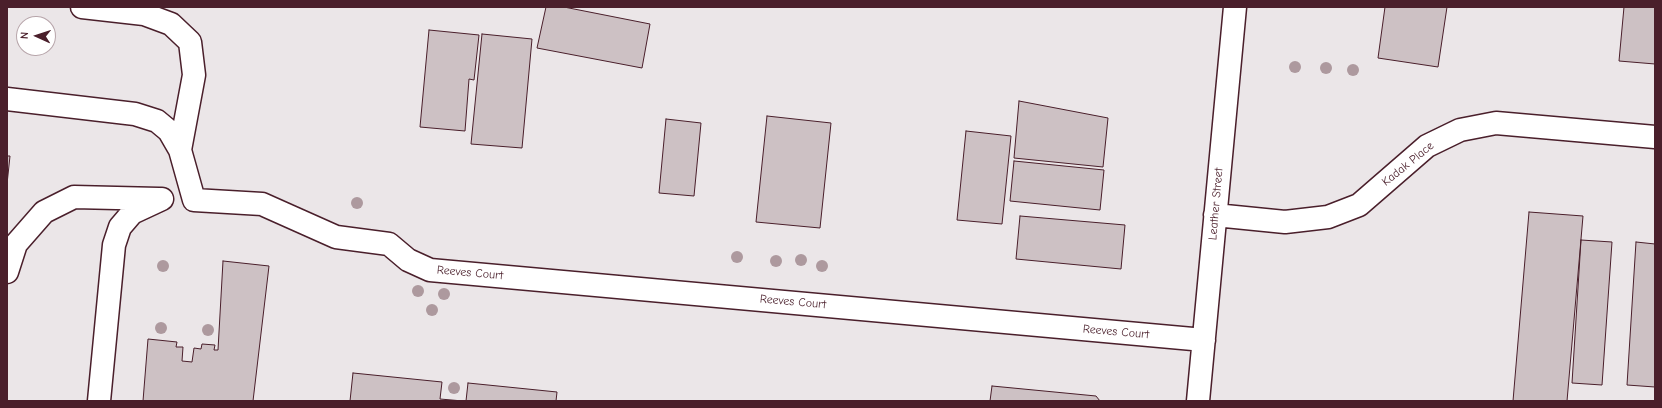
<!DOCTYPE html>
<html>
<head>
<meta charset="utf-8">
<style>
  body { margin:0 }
  #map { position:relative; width:1662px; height:408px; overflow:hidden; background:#f8f6f7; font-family:"Comic Neue",sans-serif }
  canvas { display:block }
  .frame { position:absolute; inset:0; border:8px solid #4a1f2b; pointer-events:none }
  .north { position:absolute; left:16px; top:16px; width:40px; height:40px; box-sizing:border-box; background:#fff; border:1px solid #b7a5aa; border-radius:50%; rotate:273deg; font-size:11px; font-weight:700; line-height:16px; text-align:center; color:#4a1f2b }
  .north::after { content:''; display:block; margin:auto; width:14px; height:18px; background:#4a1f2b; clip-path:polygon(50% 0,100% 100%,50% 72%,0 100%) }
</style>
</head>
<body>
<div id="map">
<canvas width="1662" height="408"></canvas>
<div class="frame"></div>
<div class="north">N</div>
</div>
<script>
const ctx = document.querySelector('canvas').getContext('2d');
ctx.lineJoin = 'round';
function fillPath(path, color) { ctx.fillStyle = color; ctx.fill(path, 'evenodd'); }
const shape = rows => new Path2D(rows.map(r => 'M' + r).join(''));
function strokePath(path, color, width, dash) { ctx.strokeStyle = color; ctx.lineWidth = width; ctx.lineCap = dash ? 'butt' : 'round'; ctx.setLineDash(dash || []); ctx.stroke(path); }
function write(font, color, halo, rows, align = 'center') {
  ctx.font = font + ' "Comic Neue",sans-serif'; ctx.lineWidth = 3; ctx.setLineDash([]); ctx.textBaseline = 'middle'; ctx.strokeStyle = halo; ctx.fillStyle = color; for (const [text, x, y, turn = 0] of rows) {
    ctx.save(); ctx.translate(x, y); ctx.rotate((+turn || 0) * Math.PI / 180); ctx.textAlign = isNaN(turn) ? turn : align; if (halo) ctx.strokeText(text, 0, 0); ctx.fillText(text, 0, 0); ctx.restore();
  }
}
fillPath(shape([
  [7,7,1655,7,1655,401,7,401],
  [24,24,48,24,48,48,24,48]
]), '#ebe6e8');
const building = shape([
  [546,7,564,7,650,24,642,68,537,48,546,7],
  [1385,7,1447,7,1438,67,1378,58,1385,7],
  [1624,7,1655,7,1655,64,1619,61,1624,7],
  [429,30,479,35,474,80,469,79,465,131,420,127,429,30],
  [482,34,532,39,522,148,471,144,482,34],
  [1019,101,1108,118,1103,167,1014,158,1019,101],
  [767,116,831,123,820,228,756,222,767,116],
  [666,119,701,123,694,196,659,193,666,119],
  [966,131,1011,136,1002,224,957,220,966,131],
  [7,156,10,156,7,184,7,156],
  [1014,161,1104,170,1100,210,1010,201,1014,161],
  [1529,212,1583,216,1567,401,1513,401,1529,212],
  [1020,216,1125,225,1121,269,1016,259,1020,216],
  [1581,240,1612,242,1602,385,1572,383,1581,240],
  [1636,242,1655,244,1655,387,1627,385,1636,242],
  [223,261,269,266,253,401,143,401,148,339,177,342,176,347,183,347,182,361,192,362,194,348,201,349,202,344,215,345,214,350,218,350,223,261],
  [353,373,442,382,440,399,463,401,350,401,353,373],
  [468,383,557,392,556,401,466,401,468,383],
  [992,386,1096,396,1100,401,990,401,992,386]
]);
fillPath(building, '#cdc1c4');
strokePath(building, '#4a1f2b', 1);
const minor = shape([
  [82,7,144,14,171,24,190,42,194,75,180,150],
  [7,99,135,114,157,121,169,131,180,150,194,200,262,204,336,237,389,244,408,260,430,270,1204,340],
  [1215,215,1285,222,1328,217,1359,205,1427,146,1460,130,1496,123,1655,137],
  [7,272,16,244,44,212,74,197,159,199],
  [99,401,114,245,120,227,132,213,162,199],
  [1198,401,1235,7]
]);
strokePath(minor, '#4a1f2b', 25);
strokePath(minor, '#fff', 22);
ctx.fillStyle = '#ad999e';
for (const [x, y] of [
  [1295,67],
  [1326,68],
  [1353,70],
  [357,203],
  [737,257],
  [801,260],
  [776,261],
  [163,266],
  [822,266],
  [418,291],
  [444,294],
  [432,310],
  [161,328],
  [208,330],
  [454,388]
]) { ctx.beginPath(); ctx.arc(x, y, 6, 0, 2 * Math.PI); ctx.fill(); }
write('12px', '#4a1f2b', '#fff', [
  ["Kadak Place",1408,164,-39],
  ["Leather Street",1216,204,-85],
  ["Reeves Court",470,273,5],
  ["Reeves Court",793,302,5],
  ["Reeves Court",1116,332,5]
]);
</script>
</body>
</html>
